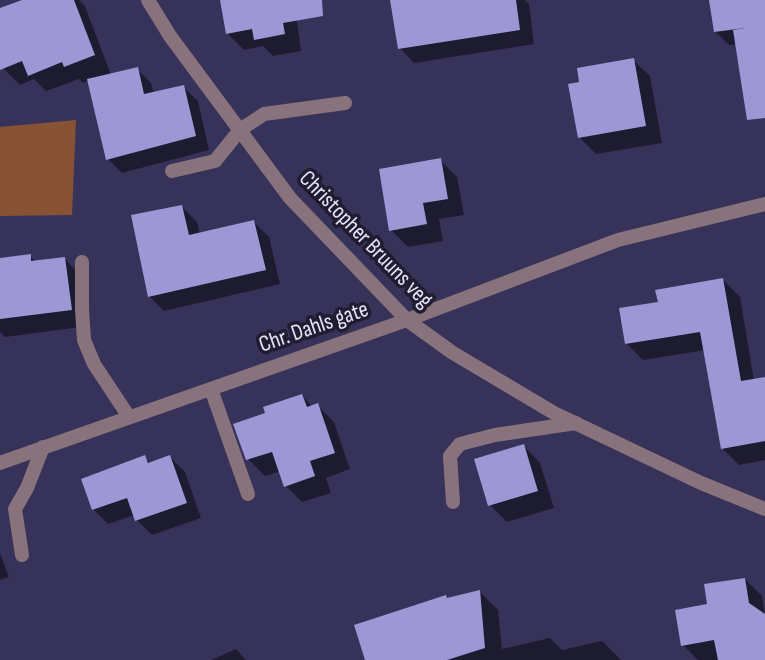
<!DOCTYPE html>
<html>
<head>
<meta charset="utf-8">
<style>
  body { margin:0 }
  canvas { display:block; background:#373259 }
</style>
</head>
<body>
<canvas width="765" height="660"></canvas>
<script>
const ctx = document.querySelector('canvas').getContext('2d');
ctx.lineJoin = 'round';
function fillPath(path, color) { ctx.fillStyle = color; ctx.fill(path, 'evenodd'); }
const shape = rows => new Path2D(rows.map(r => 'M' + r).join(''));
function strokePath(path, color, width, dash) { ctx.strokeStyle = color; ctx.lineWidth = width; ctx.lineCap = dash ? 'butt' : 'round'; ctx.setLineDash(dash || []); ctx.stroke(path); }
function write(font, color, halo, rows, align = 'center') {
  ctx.font = font + ' "Sofia Sans Condensed",sans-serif'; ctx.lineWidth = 7; ctx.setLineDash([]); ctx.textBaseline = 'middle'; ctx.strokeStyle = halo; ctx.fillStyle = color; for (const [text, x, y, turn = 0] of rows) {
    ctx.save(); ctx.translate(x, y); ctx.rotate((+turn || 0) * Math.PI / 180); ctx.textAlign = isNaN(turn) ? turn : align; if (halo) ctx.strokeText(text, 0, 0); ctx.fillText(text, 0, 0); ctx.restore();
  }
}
fillPath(shape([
  [76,120,72,215,0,216,0,127]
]), '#885335');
fillPath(shape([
  [27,0,79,0,85,6,111,75,137,69,151,83,154,94,183,87,198,101,209,150,122,173,108,159,89,80,83,83,79,79,46,91,34,79,20,85,3,68,0,59,0,10],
  [221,0,294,0,301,51,273,56,263,46,244,50,227,33],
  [392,0,525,0,529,4,534,44,414,63,400,48],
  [711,0,764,0,765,86,737,44,729,45,715,31],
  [633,60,650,76,662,143,596,154,579,137,581,83],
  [440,160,457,177,464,215,439,219,443,241,408,247,391,230],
  [182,207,197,222,200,234,254,222,269,237,280,284,164,311,149,296],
  [30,256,37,263,65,259,81,276,88,326,5,337,0,332,0,260],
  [723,280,740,297,754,381,765,379,765,460,739,465,722,448,705,350,643,360,626,343,660,303],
  [302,396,313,407,317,405,334,422,350,469,326,478,331,493,302,502,286,486,281,471,265,476,248,459,267,414],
  [524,446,540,463,554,508,507,522,490,505],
  [145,457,151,464,170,457,185,472,201,518,152,535,137,520,135,515,108,524,93,509],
  [0,553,9,577,0,580],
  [745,579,762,596,765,618,765,660,698,660,683,645,709,605],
  [480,592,498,610,502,649,550,638,562,650,602,641,621,660,367,660,448,600],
  [236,649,246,660,211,660]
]), '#0007');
fillPath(shape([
  [22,0,74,0,95,55,64,67,62,62,28,76,22,61,0,70,0,8],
  [220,0,322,0,323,16,283,23,285,34,254,40,252,29,226,34],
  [390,0,516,0,520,30,398,49],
  [709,0,765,0,765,118,747,120,733,30,745,28,714,32],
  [634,58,646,126,578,138,568,84,579,82,577,68],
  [138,67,144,94,184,85,196,136,106,160,87,79],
  [441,158,448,199,423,203,427,224,389,231,379,169],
  [182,205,189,235,254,220,266,270,148,297,131,215],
  [31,254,31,261,65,257,72,310,0,319,0,258],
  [723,278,741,381,765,377,765,441,721,449,700,332,625,344,619,308,658,302,655,290],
  [302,394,307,407,318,403,335,453,310,461,315,476,284,487,272,452,246,460,233,424,265,413,263,407],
  [524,444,538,491,488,506,474,459],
  [145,455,148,463,170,455,187,503,135,521,127,498,92,510,81,479],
  [745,578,749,603,765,614,765,660,718,660,714,640,681,646,675,610,707,604,704,584],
  [480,590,485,648,447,660,365,660,354,625,446,595,447,598]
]), '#9d97d6');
strokePath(shape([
  [172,171,215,161,240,130,264,114,345,103],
  [82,262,82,309,84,340,94,364,129,417],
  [211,389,248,494],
  [453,502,450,456,460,444,495,435,576,423],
  [22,555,15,509,27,488,43,447]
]), '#88737d', 14);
strokePath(shape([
  [148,0,170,36,290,198,407,320,453,353,554,413,701,483,765,509],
  [0,463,407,320,618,240,765,204]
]), '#88737d', 14);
write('23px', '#e4e3fc', '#1f1d2f', [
  ["Christopher Bruuns veg",365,240,46],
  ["Chr. Dahls gate",314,328,-19]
]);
</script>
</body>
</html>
